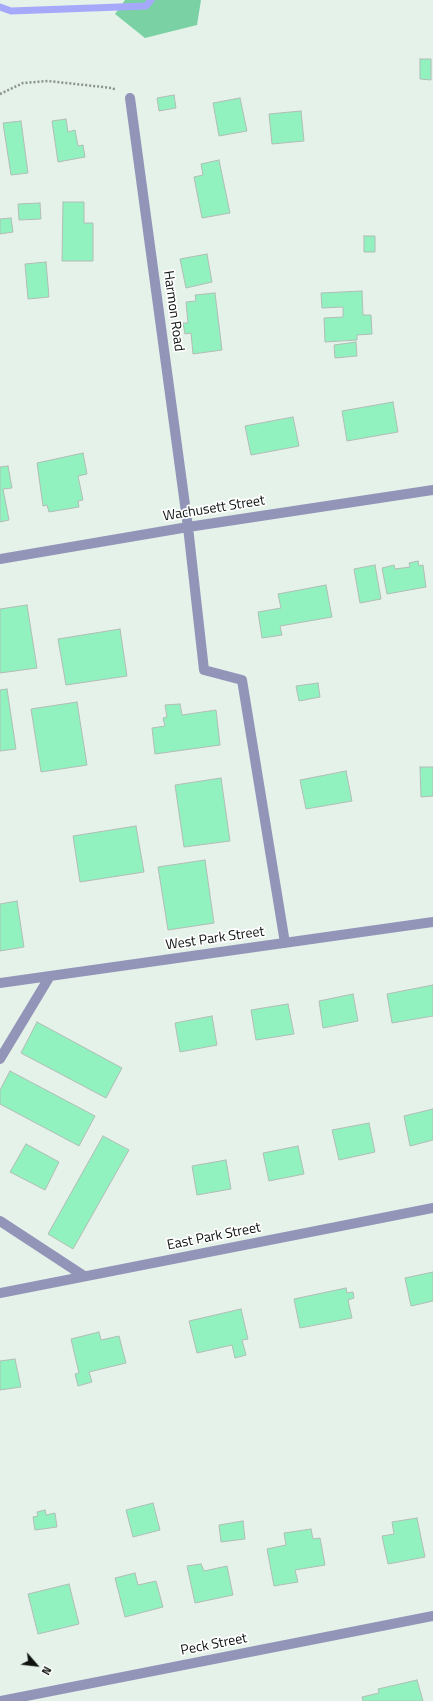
<!DOCTYPE html>
<html>
<head>
<meta charset="utf-8">
<style>
  body { margin:0 }
  #map { position:relative; width:433px; height:1701px; overflow:hidden; background:#e5f2ea; font-family:"Titillium Web",sans-serif }
  canvas { display:block }
  .north { position:absolute; left:16px; top:1645px; width:40px; height:40px; -webkit-text-stroke:3px #fff; paint-order:stroke; rotate:118deg; font-size:11px; font-weight:700; line-height:16px; text-align:center; color:#0e1310 }
  .north::after { content:''; display:block; margin:auto; width:14px; height:18px; background:#0e1310; clip-path:polygon(50% 0,100% 100%,50% 72%,0 100%) }
</style>
</head>
<body>
<div id="map">
<canvas width="433" height="1701"></canvas>
<div class="north">N</div>
</div>
<script>
const ctx = document.querySelector('canvas').getContext('2d');
ctx.lineJoin = 'round';
function fillPath(path, color) { ctx.fillStyle = color; ctx.fill(path, 'evenodd'); }
const shape = rows => new Path2D(rows.map(r => 'M' + r).join(''));
function strokePath(path, color, width, dash) { ctx.strokeStyle = color; ctx.lineWidth = width; ctx.lineCap = dash ? 'butt' : 'round'; ctx.setLineDash(dash || []); ctx.stroke(path); }
function write(font, color, halo, rows, align = 'center') {
  ctx.font = font + ' "Titillium Web",sans-serif'; ctx.lineWidth = 3.5; ctx.setLineDash([]); ctx.textBaseline = 'middle'; ctx.strokeStyle = halo; ctx.fillStyle = color; for (const [text, x, y, turn = 0] of rows) {
    ctx.save(); ctx.translate(x, y); ctx.rotate((+turn || 0) * Math.PI / 180); ctx.textAlign = isNaN(turn) ? turn : align; if (halo) ctx.strokeText(text, 0, 0); ctx.fillText(text, 0, 0); ctx.restore();
  }
}
fillPath(shape([
  [125,0,201,0,197,25,145,38,115,14]
]), '#7ad2a4');
strokePath(shape([
  [0,7,11,11,146,6,151,0]
]), '#a6a9fa', 7);
const building = shape([
  [420,59,431,59,431,80,420,79,420,59],
  [174,95,176,108,159,111,157,98,174,95],
  [240,98,247,131,219,136,213,103,240,98],
  [301,111,304,141,272,144,269,114,301,111],
  [66,119,68,132,75,130,78,146,83,145,85,157,58,162,52,121,66,119],
  [21,121,28,173,11,175,3,123,21,121],
  [219,160,230,213,202,218,194,177,203,175,201,164,219,160],
  [63,202,84,202,84,223,93,223,93,261,62,261,63,202],
  [40,203,41,219,19,220,18,204,40,203],
  [11,218,13,232,0,234,0,219,11,218],
  [364,236,375,236,375,252,364,252,364,236],
  [207,254,212,282,186,288,180,259,207,254],
  [46,262,49,297,28,299,25,264,46,262],
  [362,291,363,315,371,315,372,334,357,335,357,340,325,342,324,318,343,317,343,307,322,308,321,293,362,291],
  [215,293,222,350,193,354,191,333,185,334,183,323,188,323,186,302,196,301,195,295,215,293],
  [356,342,357,356,335,358,334,345,356,342],
  [393,402,398,432,347,441,342,411,393,402],
  [293,417,299,446,251,455,245,426,293,417],
  [83,453,87,474,78,476,83,500,78,501,79,507,49,512,47,505,43,506,37,463,83,453],
  [8,466,12,488,3,489,9,520,0,522,0,467,8,466],
  [418,561,419,566,423,565,426,587,387,594,382,568,394,565,395,569,410,567,409,563,418,561],
  [375,565,381,599,360,603,354,569,375,565],
  [326,585,332,617,280,626,282,635,262,638,258,612,281,608,278,594,326,585],
  [27,605,37,668,0,673,0,609,27,605],
  [120,629,127,676,66,685,58,639,120,629],
  [318,683,320,697,299,701,296,686,318,683],
  [7,689,16,749,0,751,0,690,7,689],
  [77,702,87,765,41,772,31,709,77,702],
  [180,704,182,715,216,710,220,745,155,754,152,728,165,726,163,718,167,717,165,705,180,704],
  [420,767,433,767,433,796,421,797,420,767],
  [346,771,352,801,306,809,300,780,346,771],
  [221,778,230,841,184,847,175,785,221,778],
  [136,826,144,872,80,882,73,836,136,826],
  [205,860,214,923,168,930,158,867,205,860],
  [17,901,24,947,0,951,0,904,17,901],
  [433,985,433,1016,392,1023,387,994,433,985],
  [353,994,358,1021,323,1028,319,1001,353,994],
  [288,1004,294,1034,256,1040,251,1010,288,1004],
  [212,1016,217,1045,180,1052,175,1023,212,1016],
  [37,1022,122,1068,106,1098,21,1053,37,1022],
  [10,1071,95,1116,79,1146,0,1104,0,1090,10,1071],
  [433,1109,433,1140,410,1146,404,1116,433,1109],
  [369,1123,375,1152,339,1160,332,1130,369,1123],
  [103,1136,129,1150,73,1249,48,1234,103,1136],
  [26,1144,59,1162,45,1190,10,1172,26,1144],
  [298,1146,304,1174,269,1181,263,1153,298,1146],
  [226,1160,231,1189,197,1195,192,1166,226,1160],
  [433,1272,433,1301,411,1306,405,1278,433,1272],
  [346,1288,347,1293,353,1292,354,1298,348,1300,352,1318,300,1328,294,1299,346,1288],
  [241,1309,248,1339,242,1340,246,1355,235,1358,232,1345,197,1353,189,1321,241,1309],
  [99,1332,101,1340,119,1336,126,1363,89,1372,92,1382,78,1386,75,1374,79,1373,71,1339,99,1332],
  [15,1359,21,1387,0,1390,0,1361,15,1359],
  [153,1503,160,1530,133,1537,126,1510,153,1503],
  [45,1510,46,1515,55,1513,57,1527,35,1530,33,1517,38,1516,37,1512,45,1510],
  [417,1518,425,1557,388,1564,382,1536,394,1534,392,1522,417,1518],
  [243,1521,245,1539,221,1542,219,1525,243,1521],
  [311,1529,313,1539,320,1538,325,1565,295,1570,298,1582,274,1586,267,1549,286,1545,284,1533,311,1529],
  [201,1564,204,1571,227,1566,233,1595,195,1603,187,1566,201,1564],
  [135,1573,138,1585,156,1581,163,1607,125,1617,115,1578,135,1573],
  [69,1584,79,1624,38,1634,28,1594,69,1584],
  [417,1680,423,1701,363,1701,362,1697,379,1693,378,1689,417,1680]
]);
fillPath(building, '#91f1bf');
strokePath(building, '#b1bdb6', 1);
strokePath(shape([
  [0,94,23,83,48,81,112,88,116,90]
]), '#8a938d', 2.5, [2, 2]);
strokePath(shape([
  [130,98,188,527,204,670,242,680,285,943],
  [0,559,188,527,433,490],
  [0,983,433,922],
  [0,1059,50,976],
  [0,1221,84,1276],
  [0,1293,433,1208],
  [1,1701,433,1616]
]), '#9395b8', 10);
write('14px', '#0e1310', '#fff', [
  ["Harmon Road",173,311,82],
  ["Wachusett Street",214,509,-9],
  ["West Park Street",215,939,-8],
  ["East Park Street",214,1237,-11],
  ["Peck Street",214,1645,-11]
]);
</script>
</body>
</html>
